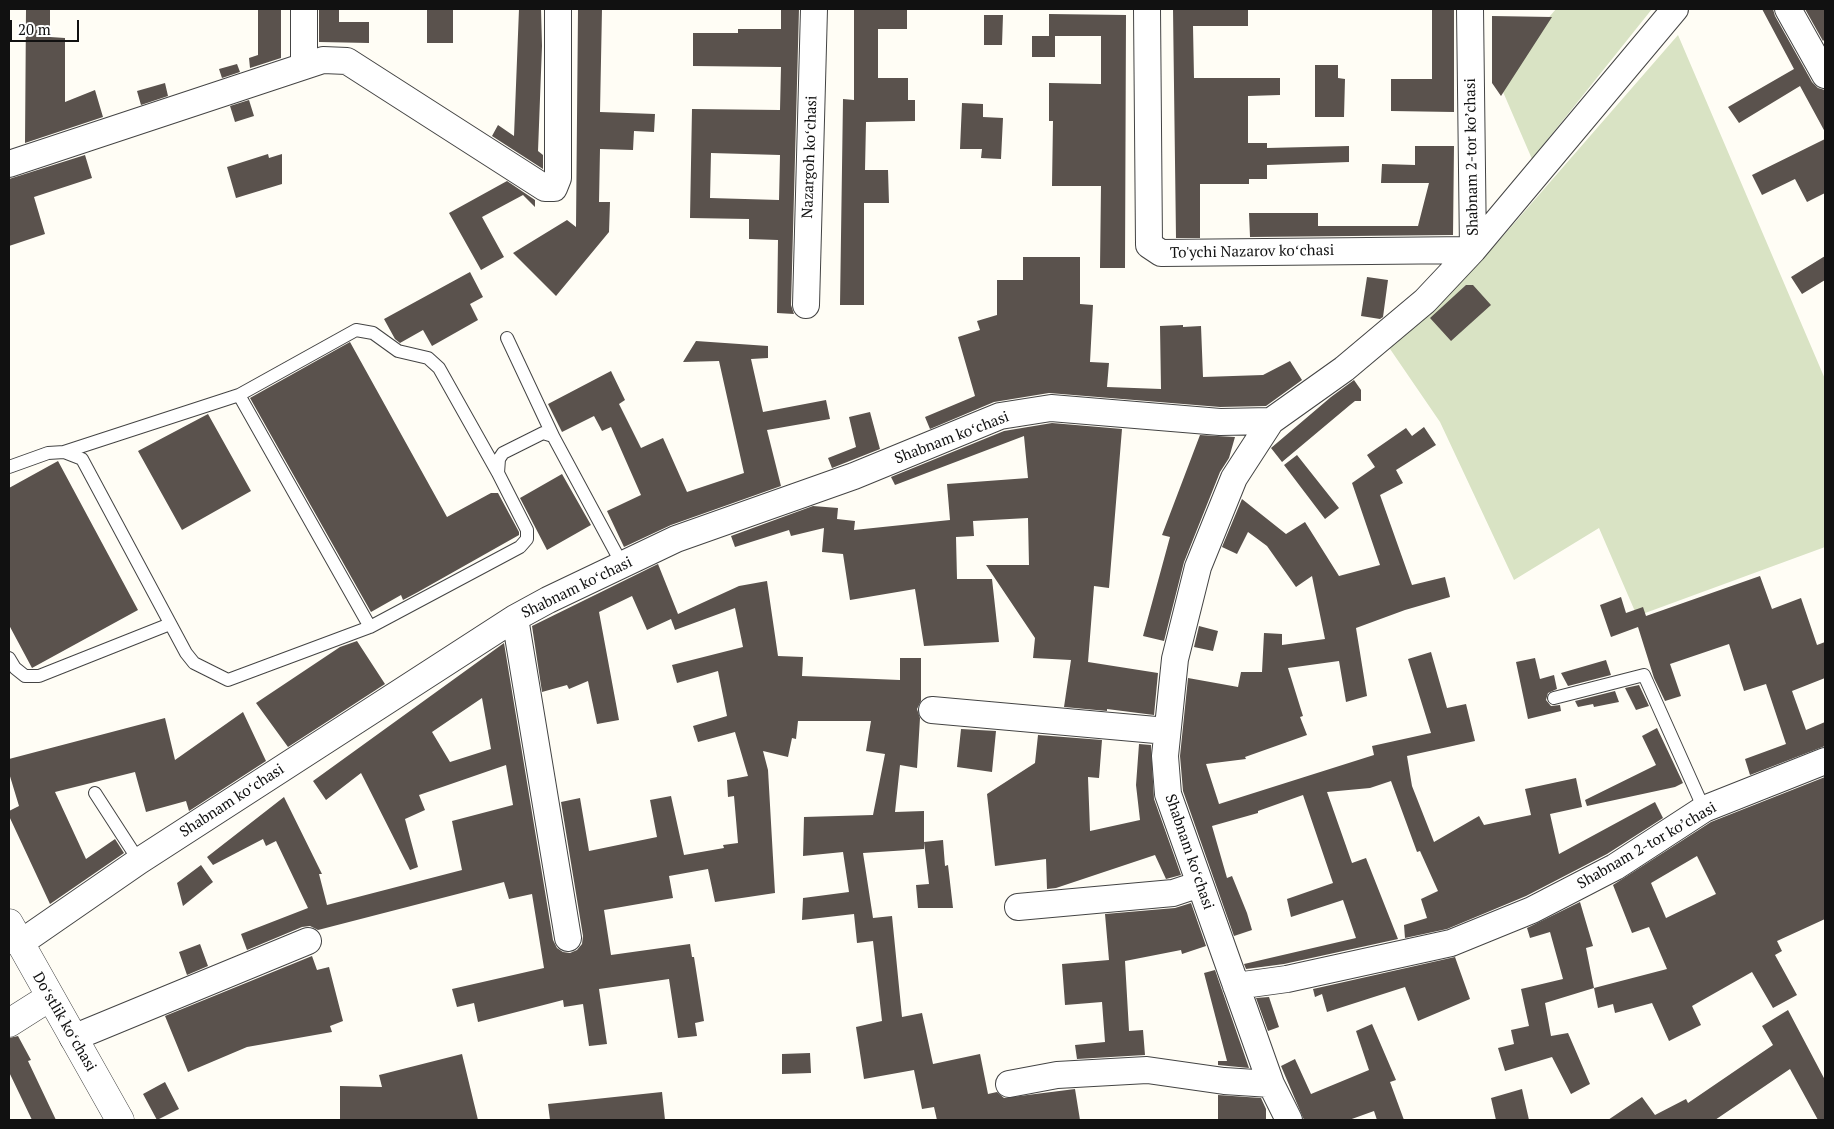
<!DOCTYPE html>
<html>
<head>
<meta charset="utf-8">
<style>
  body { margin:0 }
  #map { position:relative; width:1834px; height:1129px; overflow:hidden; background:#fffdf5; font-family:"PT Serif",serif }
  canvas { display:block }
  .frame { position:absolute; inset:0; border:10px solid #111; pointer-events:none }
  .scale { position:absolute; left:10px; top:20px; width:69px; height:22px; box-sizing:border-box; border:2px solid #111; border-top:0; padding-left:6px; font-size:15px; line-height:18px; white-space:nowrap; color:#111; -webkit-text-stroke:4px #fff; paint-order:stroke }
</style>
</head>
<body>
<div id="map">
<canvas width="1834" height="1129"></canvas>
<div class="frame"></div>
<div class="scale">20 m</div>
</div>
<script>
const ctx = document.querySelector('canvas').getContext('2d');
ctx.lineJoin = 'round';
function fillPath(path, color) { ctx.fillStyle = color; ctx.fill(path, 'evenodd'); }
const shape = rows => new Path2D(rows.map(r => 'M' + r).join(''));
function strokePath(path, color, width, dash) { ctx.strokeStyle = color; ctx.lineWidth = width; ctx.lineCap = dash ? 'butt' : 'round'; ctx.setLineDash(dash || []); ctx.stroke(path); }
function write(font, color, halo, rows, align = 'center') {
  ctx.font = font + ' "PT Serif",serif'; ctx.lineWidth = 5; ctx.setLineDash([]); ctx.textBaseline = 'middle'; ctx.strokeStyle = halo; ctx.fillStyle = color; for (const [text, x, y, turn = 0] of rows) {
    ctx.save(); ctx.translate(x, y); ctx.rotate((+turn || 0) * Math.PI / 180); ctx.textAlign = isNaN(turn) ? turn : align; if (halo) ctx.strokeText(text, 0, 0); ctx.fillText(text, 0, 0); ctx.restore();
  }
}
fillPath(shape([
  [1556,9,1652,9,1532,159,1497,78],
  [1678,35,1825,379,1825,547,1637,616,1599,528,1514,580,1440,422,1388,346,1497,243]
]), '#d9e3c4');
fillPath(shape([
  [26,9,50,9,50,37,65,38,65,102,95,90,103,117,25,143],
  [258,9,281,9,281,58,250,68,249,58,258,55],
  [319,9,339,9,339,22,369,22,369,43,319,42],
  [427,9,453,9,453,43,427,43],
  [519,9,541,9,542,46,538,151,543,155,543,169,492,136,498,125,514,136],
  [578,9,602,9,600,112,655,114,654,132,634,131,633,150,600,149,599,202,610,202,609,232,556,296,513,253,567,220,576,227],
  [781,9,799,9,791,305,794,314,777,313,778,240,749,239,749,219,690,218,692,109,780,110,781,67,693,66,693,33,738,33,738,29,781,29],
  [711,153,780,155,779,200,710,198],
  [854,9,907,9,907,29,878,29,878,78,908,78,908,100,915,100,915,121,866,122,865,170,888,170,889,203,864,203,864,305,840,305,843,99,854,100],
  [1173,9,1248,9,1248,26,1193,26,1194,78,1280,78,1280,95,1248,96,1248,143,1267,143,1267,148,1349,146,1349,162,1267,165,1267,179,1249,179,1249,184,1200,184,1200,238,1176,238],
  [1432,9,1454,9,1454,112,1391,111,1391,79,1432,79],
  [1762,9,1773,9,1775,16,1812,82,1818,88,1825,90,1825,132,1800,86,1739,123,1728,107,1794,69],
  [1805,9,1825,9,1825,39,1823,41],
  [1049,14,1126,15,1125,268,1100,268,1101,186,1052,186,1053,121,1049,121,1049,83,1101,84,1101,36,1055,36,1055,57,1032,57,1032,36,1049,36],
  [984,15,1003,15,1002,45,984,45],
  [1492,16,1552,17,1501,96,1492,83],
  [237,64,240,72,222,78,219,69],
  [1315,65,1338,65,1338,78,1345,79,1344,117,1315,117],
  [165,83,168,96,141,105,137,91],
  [249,100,254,116,235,122,230,106],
  [962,103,983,104,983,117,1003,118,1001,159,981,158,982,149,960,149],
  [1825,139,1825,193,1807,202,1795,179,1762,195,1752,175],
  [1415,146,1454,146,1453,235,1250,237,1249,213,1318,213,1318,226,1418,226,1429,183,1381,183,1382,164,1415,165],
  [268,154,269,158,282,154,282,184,236,198,227,167],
  [85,155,92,178,34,197,45,234,9,246,9,179],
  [507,181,535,200,535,207,523,195,482,217,504,257,481,270,449,213],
  [1825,256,1825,280,1802,294,1791,277],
  [1023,257,1080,257,1080,304,1093,305,1090,362,1109,363,1107,387,1161,389,1160,326,1183,325,1183,327,1201,326,1203,377,1263,375,1290,361,1302,380,1266,406,1220,407,1049,393,994,402,930,429,925,417,975,396,958,337,980,330,977,321,997,315,997,280,1023,280],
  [470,272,483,297,470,304,478,320,432,346,423,330,400,343,395,339,384,319],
  [1367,277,1388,280,1383,317,1380,319,1361,316],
  [1466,285,1473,285,1491,305,1451,341,1430,318],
  [696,341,768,346,768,358,751,359,763,412,826,400,830,419,767,430,781,486,671,525,624,547,607,511,641,495,611,427,602,431,594,416,562,432,548,404,611,371,625,400,619,404,641,448,663,438,687,492,744,473,719,361,683,362],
  [350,342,447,517,491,493,498,493,519,532,519,535,418,592,403,600,401,595,371,612,250,398],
  [1354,380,1361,390,1361,401,1355,401,1350,405,1282,462,1271,448,1331,397],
  [870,412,880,449,832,468,828,458,856,447,849,417],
  [208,414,251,491,182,530,138,451],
  [1052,423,1122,429,1109,588,1094,586,1088,662,1158,673,1154,715,1107,709,1107,711,1064,707,1071,660,1033,658,1035,638,986,565,1029,565,1028,518,973,521,974,536,956,537,957,579,992,579,999,642,924,646,915,589,850,600,843,554,822,552,824,528,791,536,789,530,735,547,731,536,813,506,838,508,837,519,855,521,854,530,950,520,947,484,1028,478,1024,436,895,485,891,477,1004,431],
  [1424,427,1436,445,1396,470,1403,483,1380,495,1412,585,1445,577,1450,597,1405,610,1356,628,1367,696,1346,702,1339,661,1288,668,1303,716,1300,717,1307,735,1245,757,1246,759,1206,764,1219,804,1374,755,1372,746,1431,733,1408,659,1431,652,1447,708,1466,704,1475,741,1407,756,1412,786,1434,842,1479,816,1484,825,1531,815,1525,789,1576,778,1582,807,1550,814,1559,854,1655,802,1663,818,1607,854,1526,896,1447,929,1405,938,1404,925,1427,918,1421,899,1438,891,1420,851,1417,852,1391,781,1370,788,1327,792,1352,863,1366,858,1398,939,1284,964,1246,969,1244,964,1356,938,1343,900,1291,917,1287,899,1333,883,1303,795,1258,811,1258,813,1212,826,1227,878,1232,876,1247,913,1252,930,1234,936,1183,791,1180,756,1188,678,1238,687,1241,672,1262,672,1264,633,1282,634,1282,645,1325,639,1312,576,1296,587,1267,546,1248,532,1237,554,1222,547,1242,499,1286,534,1305,522,1339,576,1380,565,1352,483,1375,467,1367,455,1406,428,1412,436],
  [1200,435,1235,437,1229,458,1220,472,1184,562,1164,641,1143,636,1170,537,1162,535],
  [1297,455,1339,508,1325,519,1284,465],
  [58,461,138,610,32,668,9,625,9,488],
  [562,474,591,525,547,550,520,498],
  [658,564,678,614,739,586,767,581,778,656,803,657,802,676,900,680,900,658,921,658,921,701,917,709,920,718,917,768,900,765,895,812,924,811,924,849,863,853,873,918,892,916,902,1017,922,1013,933,1064,980,1054,988,1094,997,1092,1004,1098,1075,1089,1080,1120,937,1120,934,1107,922,1109,914,1070,864,1079,856,1027,882,1021,873,941,857,943,854,914,802,920,803,898,849,892,843,852,803,856,804,817,873,815,885,754,866,751,871,721,798,721,796,739,792,738,788,757,763,751,768,770,775,893,715,902,708,869,669,876,673,898,604,910,611,955,690,944,692,957,694,957,704,1021,695,1023,697,1036,678,1038,669,979,599,989,607,1044,589,1046,583,1004,564,1007,563,1000,478,1022,474,1003,457,1007,452,989,544,968,532,894,509,899,504,882,318,930,310,926,302,927,247,950,241,934,308,908,276,841,266,846,263,839,213,865,207,857,284,797,322,874,319,874,327,905,462,870,452,821,513,805,506,765,419,795,425,810,405,819,418,867,410,870,361,773,326,800,313,781,504,643,553,940,557,948,563,952,570,953,577,950,582,944,583,936,561,802,580,798,589,851,657,837,650,800,671,796,684,855,724,848,723,845,738,843,734,796,728,797,727,780,748,776,735,732,698,742,693,726,727,716,718,671,677,683,672,665,743,647,735,608,675,630,671,619,647,630,632,596,599,612,619,720,597,724,588,681,569,689,567,685,542,692,532,626],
  [482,698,491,749,450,762,432,732],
  [1760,576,1772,609,1801,598,1817,645,1825,642,1825,678,1792,691,1806,730,1825,722,1825,746,1750,775,1745,759,1786,744,1766,684,1744,691,1729,644,1670,664,1681,696,1665,701,1654,678,1638,627,1611,637,1600,605,1621,597,1626,613,1643,607,1646,616],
  [1199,626,1218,631,1213,651,1194,647],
  [357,641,385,684,288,747,256,703,340,647],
  [1535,658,1540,679,1554,675,1557,689,1548,693,1546,700,1551,706,1560,705,1561,711,1528,719,1516,662],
  [1606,660,1611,675,1568,686,1561,673],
  [1639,685,1649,706,1636,710,1625,688],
  [1615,691,1619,702,1594,707,1593,704,1578,707,1575,701],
  [243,712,266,761,189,811,186,801,146,812,135,772,55,792,86,859,115,839,124,853,50,904,9,816,9,811,19,806,9,773,9,759,165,718,175,760],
  [1657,728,1683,783,1675,787,1587,806,1585,800,1656,765,1642,736],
  [961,729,996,731,992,772,957,767],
  [1038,735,1102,740,1099,778,1088,777,1090,831,1140,820,1136,785,1139,744,1151,745,1154,799,1181,875,1166,879,1155,855,1056,888,1047,889,1046,859,995,866,987,794,1035,763],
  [1825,777,1825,919,1777,941,1782,951,1775,955,1797,995,1773,1008,1752,972,1692,1006,1701,1025,1669,1041,1652,1003,1615,1013,1613,1004,1598,1008,1594,988,1667,969,1649,927,1632,933,1613,885,1711,822],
  [1697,856,1716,894,1666,918,1651,883],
  [943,840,945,866,948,865,953,908,918,908,916,885,929,884,924,842],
  [201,865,213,882,183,906,177,883],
  [1580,902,1593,946,1586,948,1594,988,1545,1003,1551,1036,1568,1033,1590,1084,1571,1094,1552,1057,1505,1071,1498,1048,1514,1044,1511,1030,1529,1026,1521,989,1563,979,1550,932,1530,938,1527,928],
  [1191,903,1206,946,1182,954,1181,950,1125,961,1129,1031,1143,1030,1145,1055,1077,1059,1075,1045,1105,1042,1102,1002,1065,1005,1062,964,1109,960,1105,914,1175,908],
  [200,944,208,966,187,975,179,952],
  [312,956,317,970,329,967,343,1021,330,1026,332,1032,247,1047,188,1072,165,1016],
  [1455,957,1470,999,1418,1021,1405,987,1327,1012,1322,994,1315,997,1313,989],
  [1215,970,1249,1068,1218,1065,1218,1061,1227,1061,1204,973],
  [1269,997,1279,1027,1268,1031,1256,998],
  [1788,1010,1825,1080,1825,1120,1818,1120,1790,1069,1715,1120,1608,1120,1642,1097,1655,1115,1686,1099,1688,1103,1773,1045,1762,1026],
  [1372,1024,1396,1080,1390,1082,1404,1120,1377,1120,1374,1111,1349,1120,1304,1120,1281,1066,1295,1059,1311,1094,1369,1070,1356,1031],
  [18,1036,31,1060,28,1061,56,1120,32,1120,9,1072,9,1038],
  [810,1053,811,1073,782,1074,782,1054],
  [462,1054,478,1120,340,1120,340,1086,382,1087,379,1075],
  [165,1082,179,1109,157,1120,143,1094],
  [1522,1089,1529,1120,1496,1120,1491,1098],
  [662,1092,665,1120,550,1120,548,1104],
  [1218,1095,1261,1098,1266,1109,1266,1120,1218,1120]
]), '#5a524d');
const service = shape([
  [507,338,553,436],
  [239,395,356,330,373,333,398,351,428,358,439,368,498,473],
  [64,452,239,395,370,627],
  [9,467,48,453,64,452,82,459,186,653,194,663,228,680,370,627,520,547,527,539,527,530,498,473,499,459,503,453,543,433,553,436,623,566],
  [9,658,15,668,25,676,39,676,170,624],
  [1554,698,1644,675,1704,809],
  [95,793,139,861]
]);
const minor = shape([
  [304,9,304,64],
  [1147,9,1149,245,1161,253,1473,250,1675,9],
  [1788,9,1825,75],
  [9,164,323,60,347,61,545,188,554,188,558,178,558,9],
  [806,305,814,9],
  [515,618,568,938],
  [932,710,1167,731],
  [1018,907,1173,893,1200,884],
  [19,944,139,861,515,618,548,600,676,539,854,476,1000,416,1051,408,1220,422,1271,421],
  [1236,986,1287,979,1451,943,1532,910,1615,867,1704,809,1825,761],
  [73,1038,308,941],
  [1009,1084,1057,1075,1147,1070,1224,1081,1271,1084],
  [1289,1120,1271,1084,1168,794,1165,756,1175,659,1198,567,1234,478,1271,421,1344,369,1425,301,1473,250,1470,9]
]);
const tertiary = shape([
  [9,923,120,1120],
  [9,1023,50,997]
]);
strokePath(service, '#444', 14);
strokePath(minor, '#444', 28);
strokePath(tertiary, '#444', 29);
strokePath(service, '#fff', 12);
strokePath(minor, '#fff', 26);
strokePath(tertiary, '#fff', 28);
write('15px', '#111', '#fff', [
  ["Nazargoh koʻchasi",810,157,-88],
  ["Shabnam 2-tor koʼchasi",1472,157,-91],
  ["To'ychi Nazarov koʻchasi",1252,252,-1],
  ["Shabnam koʻchasi",952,438,-21],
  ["Shabnam koʻchasi",577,588,-26],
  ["Shabnam koʻchasi",232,801,-33],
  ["Shabnam 2-tor koʼchasi",1647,846,-30],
  ["Shabnam koʻchasi",1189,852,71],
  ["Doʻstlik koʻchasi",64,1022,60]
]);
</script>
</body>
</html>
